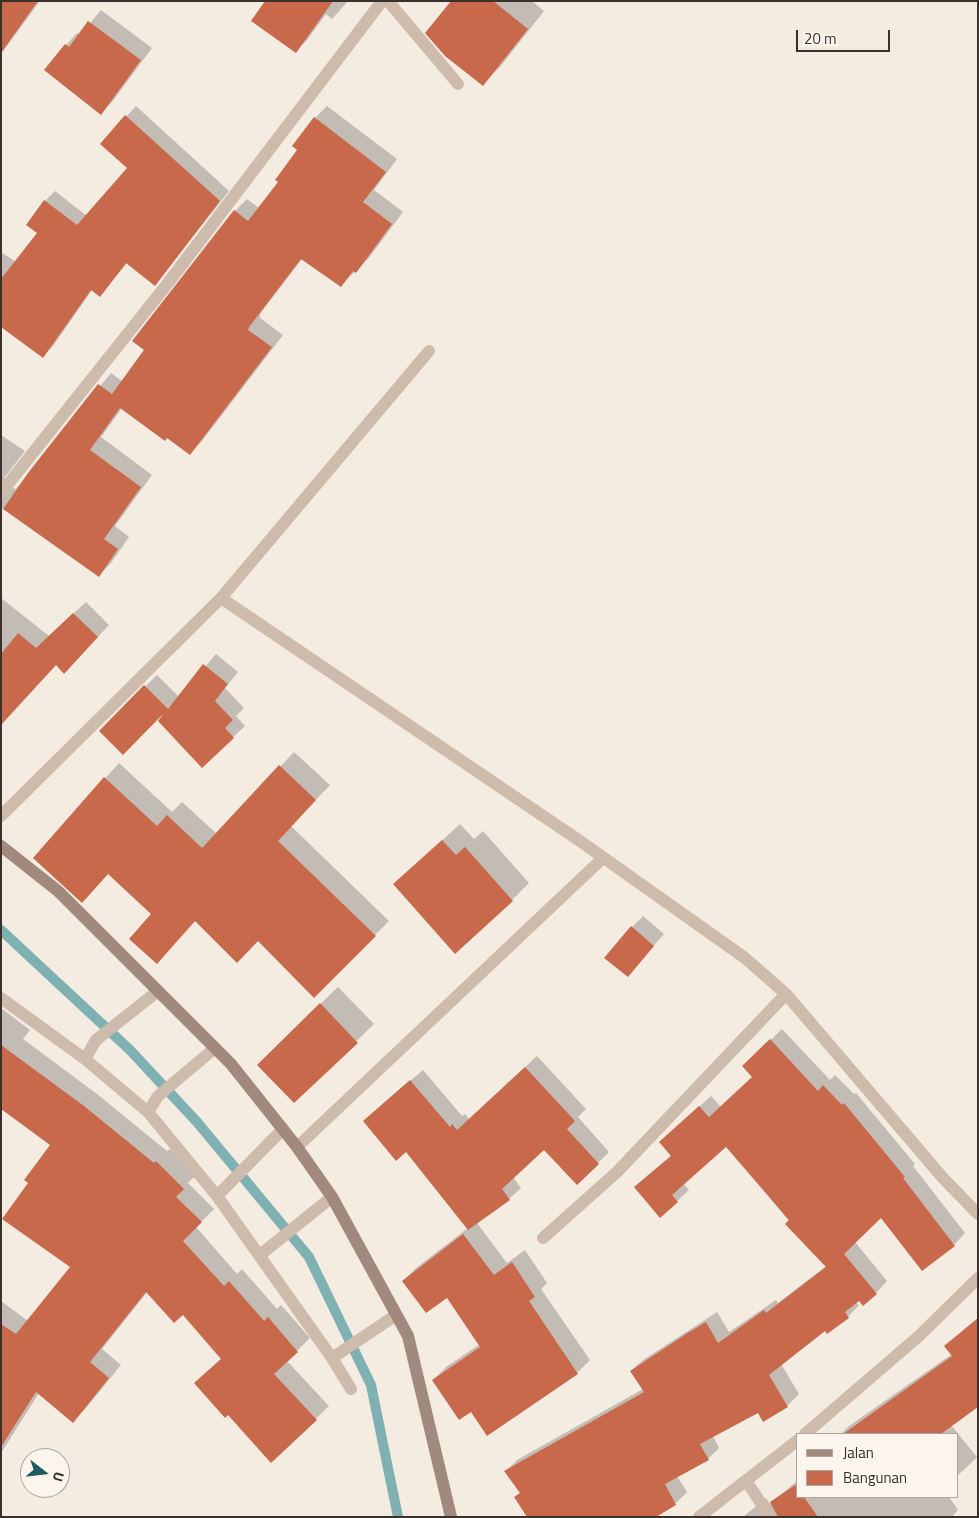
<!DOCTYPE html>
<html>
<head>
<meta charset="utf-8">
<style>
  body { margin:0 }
  #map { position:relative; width:979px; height:1518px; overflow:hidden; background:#f4ebe1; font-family:"Titillium Web",sans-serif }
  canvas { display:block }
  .frame { position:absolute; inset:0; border:2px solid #3b302b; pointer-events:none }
  .legend { position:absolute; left:796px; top:1433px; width:162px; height:65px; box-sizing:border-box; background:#fbf5ee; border:1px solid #aea6a0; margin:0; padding:6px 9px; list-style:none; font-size:15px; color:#3b302b }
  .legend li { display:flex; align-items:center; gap:10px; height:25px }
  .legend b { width:25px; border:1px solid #aea6a0 }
  .north { position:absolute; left:20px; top:1448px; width:50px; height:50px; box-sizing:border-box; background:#fbf5ee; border:1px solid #aea6a0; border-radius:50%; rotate:106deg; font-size:14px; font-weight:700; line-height:20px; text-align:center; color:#3b302b }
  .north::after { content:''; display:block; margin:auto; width:18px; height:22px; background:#1f5a5e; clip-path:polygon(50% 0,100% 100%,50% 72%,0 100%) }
  .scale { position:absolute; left:796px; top:30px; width:94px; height:22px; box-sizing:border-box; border:2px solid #3b302b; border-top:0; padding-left:6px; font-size:15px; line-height:18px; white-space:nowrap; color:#3b302b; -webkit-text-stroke:4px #fbf5ee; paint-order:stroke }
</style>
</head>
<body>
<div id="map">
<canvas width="979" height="1518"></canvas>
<div class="frame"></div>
<ul class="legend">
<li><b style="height:6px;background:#a18a7d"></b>Jalan</li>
<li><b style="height:14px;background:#c8694b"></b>Bangunan</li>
</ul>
<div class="north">U</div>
<div class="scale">20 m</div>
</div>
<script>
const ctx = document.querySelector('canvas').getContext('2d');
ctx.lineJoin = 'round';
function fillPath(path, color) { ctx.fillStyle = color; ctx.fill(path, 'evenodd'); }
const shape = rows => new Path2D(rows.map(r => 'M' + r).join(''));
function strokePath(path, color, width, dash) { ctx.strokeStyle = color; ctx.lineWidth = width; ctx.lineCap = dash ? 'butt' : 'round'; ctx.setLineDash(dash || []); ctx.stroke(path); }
fillPath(shape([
  [1,1,40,1,1,54],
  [267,1,348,1,332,19,326,14,307,40,296,51],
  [452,1,532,1,544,11,500,67,482,84],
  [101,10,152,48,112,102,101,113,66,45,77,33,80,35],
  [136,106,229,191,155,284,128,262,100,296,92,290,53,346,43,356,1,324,1,252,16,262,39,233,45,201,55,191,87,216,129,168,101,144],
  [327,106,397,159,374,190,403,212,368,259,341,285,302,259,260,314,260,318,283,335,202,441,190,453,122,408,101,437,152,475,115,526,129,537,111,563,99,575,1,507,1,435,25,451,4,478,7,487,16,489,111,373,123,382,235,211,247,199,259,208,280,181,299,149,294,146,315,118],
  [1,598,49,636,86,602,109,625,76,660,57,664,1,724],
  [216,654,238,672,225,688,244,708,236,716,245,726,202,766,168,710,100,731,157,675,179,697],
  [294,752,330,785,291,826,389,921,314,996,258,940,196,920,157,962,153,913,109,873,82,901,34,858,119,763,172,812,182,802,217,834],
  [460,824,474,839,483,831,529,883,512,900,395,884],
  [643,916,664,934,628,975,632,927],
  [338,987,374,1024,294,1102,276,1047],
  [1,1008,30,1030,23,1039,97,1094,167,1151,170,1149,196,1175,188,1183,214,1209,196,1227,237,1274,242,1269,277,1309,281,1305,310,1338,287,1361,329,1406,272,1461,228,1414,195,1383,222,1358,183,1313,148,1291,102,1349,121,1365,86,1408,73,1421,39,1393,1,1453,1,1301,28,1321,71,1267,30,1182,52,1145,1,1107],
  [782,1029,830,1080,835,1075,854,1094,856,1093,915,1164,913,1166,965,1233,954,1245,882,1217,855,1242,887,1281,876,1293,856,1302,859,1305,848,1317,828,1332,825,1329,781,1364,799,1394,787,1406,764,1420,759,1412,713,1436,719,1448,708,1459,677,1476,687,1492,675,1504,653,1517,516,1497,521,1492,506,1471,517,1460,643,1389,631,1371,643,1360,717,1312,729,1332,776,1300,778,1303,826,1266,726,1145,683,1183,689,1190,661,1216,647,1176,672,1155,672,1131,711,1096,721,1107,753,1077,755,1055],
  [537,1056,586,1109,578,1117,609,1152,598,1163,544,1148,513,1177,521,1188,509,1199,477,1223,507,1263,525,1250,547,1283,541,1289,590,1360,577,1373,471,1410,433,1380,446,1367,480,1344,447,1296,403,1281,416,1268,468,1228,376,1110,423,1070,462,1116,465,1114,469,1119],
  [978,1318,978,1406,951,1425,977,1457,966,1468,958,1475,958,1434,841,1434,849,1426,952,1354,945,1346],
  [798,1480,798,1497,949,1497,958,1510,952,1517,743,1517,766,1498,770,1504]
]), '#0003');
strokePath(shape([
  [1,930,130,1050,197,1122,309,1257,371,1385,398,1517]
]), '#7fb0b2', 10);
fillPath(shape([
  [1,1,38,1,1,53],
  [265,1,333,1,296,53,251,21],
  [451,1,493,1,528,29,483,86,445,56,425,33],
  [88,21,141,60,101,115,44,70,65,44,69,47],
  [125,115,220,201,155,286,126,263,100,297,91,290,43,358,1,327,1,279,37,233,26,225,44,200,77,225,127,168,100,144],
  [314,117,386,172,363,202,392,224,356,273,353,271,341,287,301,259,249,327,248,330,272,347,190,455,167,438,165,441,120,408,90,450,141,487,104,539,118,549,99,577,3,509,28,473,98,384,112,394,144,350,132,341,234,210,248,221,278,182,275,180,297,150,292,146],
  [73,613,98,637,64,674,56,665,1,725,1,654,18,633,36,648],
  [203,664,228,684,215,701,233,720,225,728,234,738,202,768,158,721,163,714,123,755,99,731,144,685,168,709],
  [279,765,316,800,278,841,376,936,314,998,258,941,237,963,195,921,157,964,129,939,151,914,108,874,82,903,33,858,104,777,157,826,167,815,202,848],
  [442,840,456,855,465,847,513,901,455,954,393,884],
  [631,926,654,946,628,977,604,958],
  [320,1003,358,1043,294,1103,257,1065],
  [770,1039,818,1091,823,1085,842,1105,844,1103,905,1177,903,1178,955,1246,922,1271,881,1218,844,1254,877,1294,863,1306,859,1301,845,1312,849,1318,827,1334,825,1331,769,1375,788,1407,763,1422,758,1413,700,1444,709,1460,665,1484,676,1505,656,1517,527,1517,514,1497,520,1493,504,1471,644,1392,630,1371,686,1334,706,1322,718,1343,764,1310,766,1313,826,1267,785,1224,789,1220,726,1147,672,1195,678,1202,660,1218,634,1187,671,1156,659,1142,699,1106,709,1117,752,1077,742,1066],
  [1,1045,84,1106,154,1163,156,1161,184,1189,176,1197,202,1222,183,1241,224,1286,229,1281,264,1321,268,1317,298,1352,274,1374,317,1420,271,1463,228,1415,225,1418,194,1383,221,1359,183,1315,174,1323,146,1292,90,1362,109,1378,73,1423,36,1392,1,1447,1,1324,16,1334,70,1267,2,1219,28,1183,24,1180,50,1145,1,1109],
  [525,1067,575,1121,567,1129,599,1164,577,1185,544,1150,502,1189,510,1200,468,1230,406,1152,396,1161,363,1121,410,1080,450,1127,452,1124,457,1130],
  [463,1234,494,1275,512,1262,535,1297,529,1301,578,1374,487,1436,471,1412,459,1420,432,1380,480,1347,447,1298,426,1313,402,1281],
  [978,1318,978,1407,941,1434,843,1434,952,1356,944,1346],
  [795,1485,798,1488,798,1497,804,1497,818,1517,778,1517,770,1502]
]), '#c8694b');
strokePath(shape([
  [388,1,458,84],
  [1,493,168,283,382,1],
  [221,598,580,841,745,958,786,994,943,1178,978,1214],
  [1,816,221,598,429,351],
  [1,998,85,1059,148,1112,217,1196,332,1358,351,1389],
  [85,1059,96,1040,158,991],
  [148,1112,158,1096,215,1048],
  [297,1147,603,858],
  [217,1196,283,1129],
  [543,1238,617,1172,786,994],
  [260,1255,332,1197],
  [332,1358,396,1315],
  [805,1434,919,1336,978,1278],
  [747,1482,770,1517],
  [699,1517,798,1440]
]), '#cdbbac', 12);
strokePath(shape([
  [1,846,58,891,231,1064,297,1147,332,1197,408,1336,451,1517]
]), '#a18a7d', 12);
</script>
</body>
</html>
